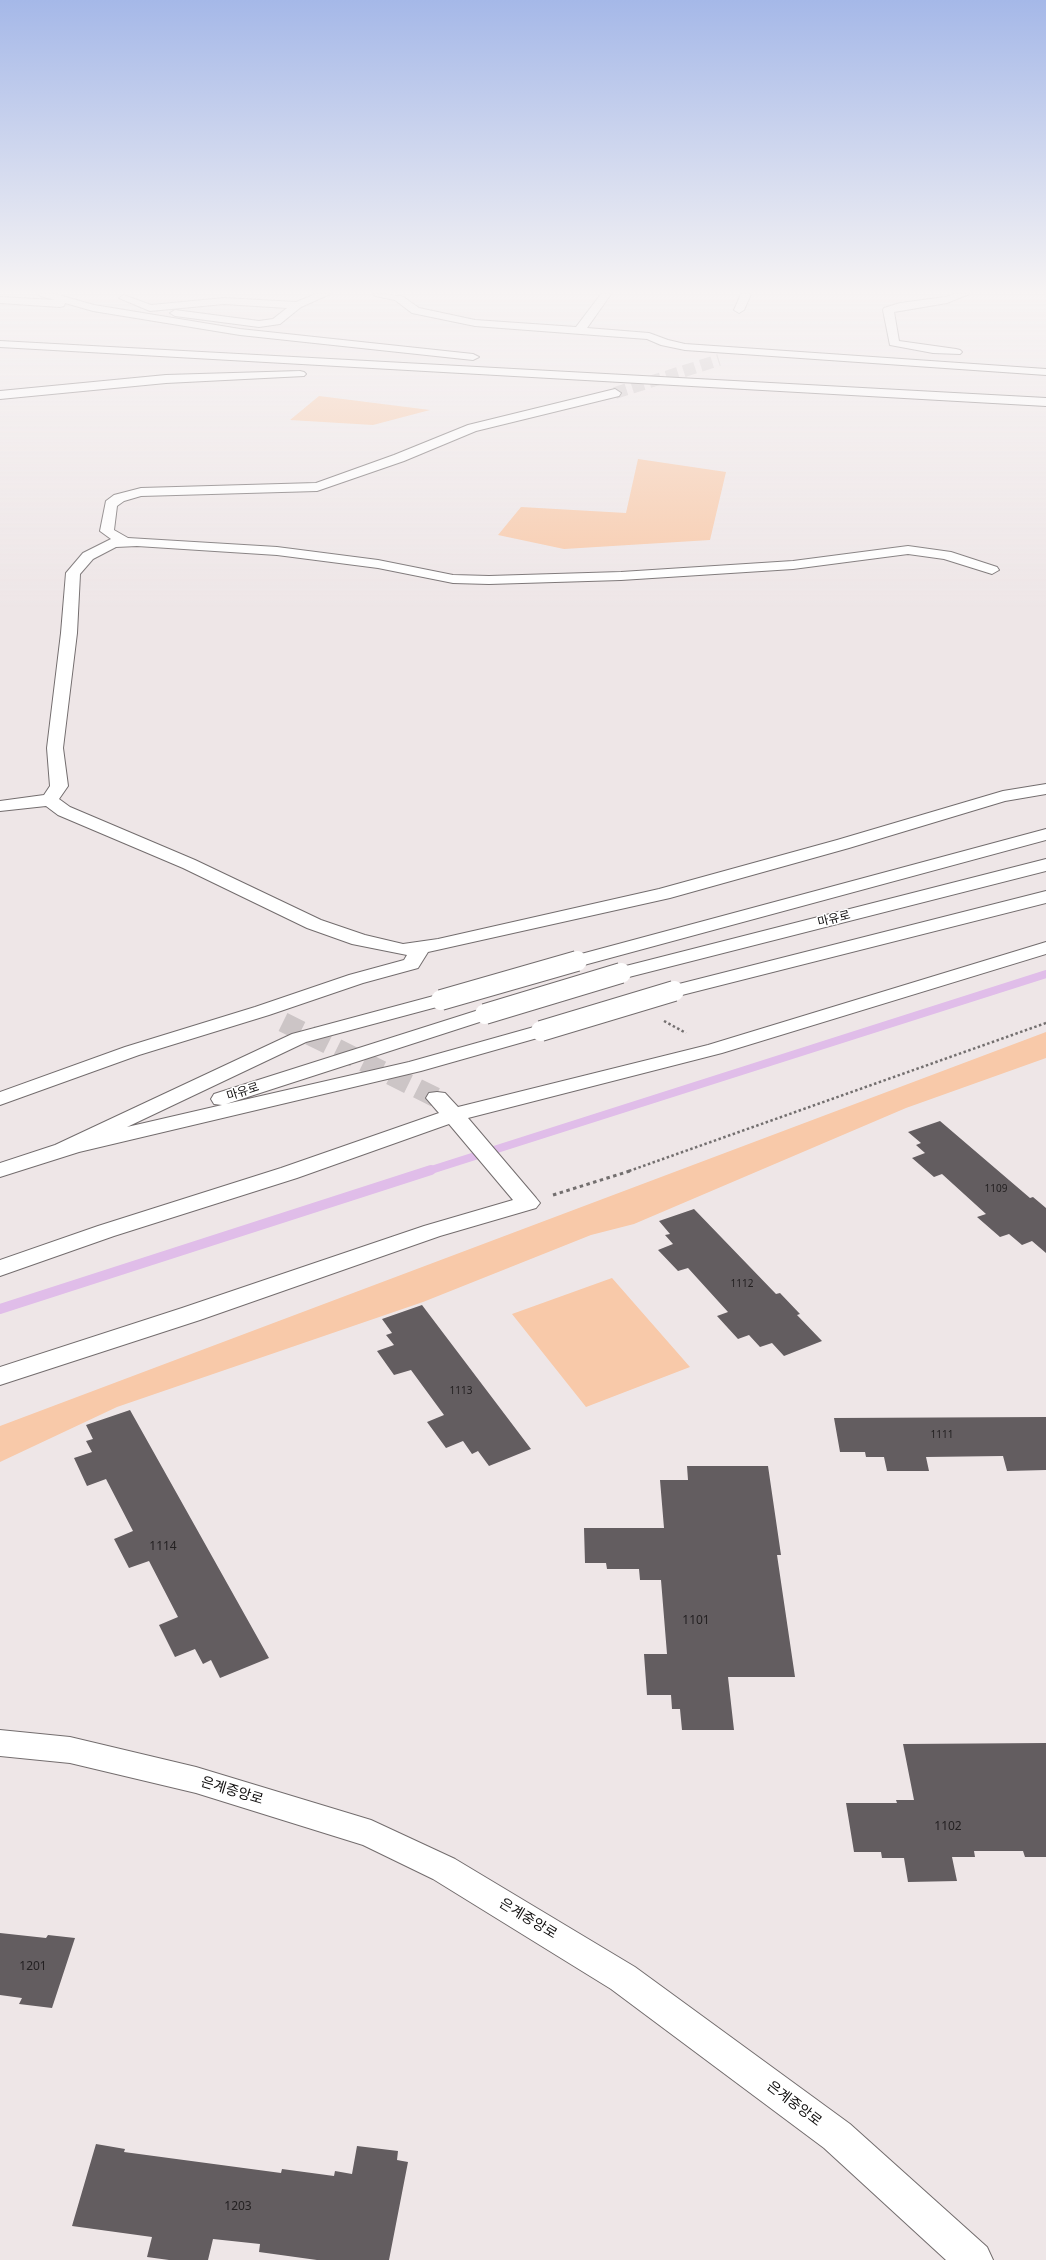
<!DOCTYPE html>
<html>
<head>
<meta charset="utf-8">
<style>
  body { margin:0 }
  canvas { display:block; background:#eee6e7 }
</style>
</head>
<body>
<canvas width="1046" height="2260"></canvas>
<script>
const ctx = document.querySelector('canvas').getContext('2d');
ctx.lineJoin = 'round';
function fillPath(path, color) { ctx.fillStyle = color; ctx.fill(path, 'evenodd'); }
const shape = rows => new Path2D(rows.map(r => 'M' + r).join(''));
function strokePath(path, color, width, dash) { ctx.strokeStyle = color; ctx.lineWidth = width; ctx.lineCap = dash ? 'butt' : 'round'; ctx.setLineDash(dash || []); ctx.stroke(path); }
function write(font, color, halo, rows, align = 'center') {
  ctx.font = font + ' "Noto Sans","Noto Sans KR",sans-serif'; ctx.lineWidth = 3; ctx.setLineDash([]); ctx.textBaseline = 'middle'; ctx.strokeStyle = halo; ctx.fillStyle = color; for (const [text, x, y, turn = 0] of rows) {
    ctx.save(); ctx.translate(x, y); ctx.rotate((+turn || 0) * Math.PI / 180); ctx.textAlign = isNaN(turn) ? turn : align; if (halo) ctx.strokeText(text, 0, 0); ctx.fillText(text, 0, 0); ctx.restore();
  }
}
fillPath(shape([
  [319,396,430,410,373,425,290,420],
  [638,459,726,472,710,540,564,549,498,535,521,507,626,513],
  [1046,1032,1046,1058,906,1108,634,1224,591,1235,423,1302,117,1407,0,1462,0,1426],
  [612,1278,690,1367,586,1407,512,1314]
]), '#f8c9a9');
strokePath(shape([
  [428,1171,1046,974]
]), '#e0bde9', 8);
strokePath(shape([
  [0,1309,431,1170]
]), '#e0bde9', 10);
fillPath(shape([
  [940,1121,1030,1198,1033,1197,1046,1208,1046,1253,1032,1241,1022,1245,1009,1234,1000,1237,977,1217,986,1214,942,1174,934,1177,912,1158,925,1153,916,1145,921,1143,908,1132],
  [694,1209,776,1294,780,1293,800,1314,797,1315,822,1341,784,1356,772,1343,760,1347,749,1335,738,1339,717,1316,728,1312,688,1268,678,1271,658,1250,673,1244,665,1235,670,1234,659,1221],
  [422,1305,531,1449,489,1466,478,1451,472,1454,463,1441,446,1448,427,1422,444,1415,411,1370,394,1375,377,1351,394,1345,386,1335,392,1333,382,1319],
  [130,1410,269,1658,220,1678,211,1660,203,1664,195,1649,175,1657,159,1625,178,1617,149,1561,129,1568,114,1539,133,1531,106,1479,87,1486,74,1458,92,1452,86,1441,93,1439,86,1425],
  [1046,1417,1046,1470,1007,1471,1003,1456,926,1457,929,1471,887,1471,884,1457,866,1457,865,1452,840,1452,834,1418],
  [687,1466,768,1466,781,1555,777,1555,795,1677,728,1677,734,1730,682,1730,680,1709,672,1709,671,1695,647,1695,644,1654,667,1654,661,1580,640,1580,639,1569,607,1569,606,1563,585,1563,584,1528,664,1528,660,1480,688,1480],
  [1046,1743,1046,1857,1025,1857,1023,1851,974,1851,975,1857,952,1857,957,1881,908,1882,904,1858,882,1858,881,1852,854,1852,846,1803,897,1803,896,1800,914,1800,903,1744],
  [0,1933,46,1938,48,1935,75,1938,52,2008,19,2004,22,1998,0,1995],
  [96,2144,125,2149,124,2152,281,2173,282,2169,334,2176,335,2171,352,2174,357,2146,398,2151,397,2160,408,2162,389,2260,317,2260,259,2252,260,2244,213,2239,208,2260,169,2260,147,2257,152,2237,72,2226]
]), '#635d60');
strokePath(shape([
  [615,393,719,360]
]), '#ccc5c6', 12, [12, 6]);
strokePath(shape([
  [283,1022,437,1098]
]), '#ccc5c6', 20, [20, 10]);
const minor = shape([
  [316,294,330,294,301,307,280,324,259,327,175,316,170,313,175,310,259,321,273,319,287,308,224,304,150,311,119,298,124,295,151,305,224,298,296,302,316,294],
  [374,294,402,296,419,308,475,320,576,327,601,294,611,294,587,328,649,333,668,340,685,344,1046,369,1046,375,685,350,661,345,647,339,475,326,412,313,395,300,375,296,374,294],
  [741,294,751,294,744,310,739,313,734,310,741,294],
  [955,294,969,294,947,303,894,312,899,341,956,349,960,350,962,352,960,354,933,353,890,345,883,310,884,308,900,303,945,297,955,294],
  [615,389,621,393,619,396,476,431,404,461,317,491,141,496,124,501,117,506,114,530,128,538,277,547,378,560,453,575,489,576,621,572,793,561,908,546,951,552,997,567,999,570,992,574,944,559,908,554,793,569,621,580,489,584,453,583,378,568,277,555,137,546,116,547,93,559,80,574,77,633,63,748,68,786,59,799,70,807,195,860,321,920,365,935,403,944,438,939,659,889,837,840,1003,791,1046,784,1046,794,1005,801,849,848,670,898,428,952,418,968,363,983,269,1015,139,1055,0,1105,0,1092,125,1047,255,1007,349,975,404,960,407,955,352,944,307,928,183,868,58,815,46,806,0,811,0,801,44,795,50,786,47,748,61,633,66,573,83,553,111,539,100,531,106,501,114,495,141,488,316,483,394,455,468,425,615,389],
  [1046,942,1046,954,722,1053,468,1118,536,1198,540,1203,536,1208,440,1236,200,1320,0,1385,0,1367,182,1308,424,1226,513,1200,449,1124,297,1178,114,1236,0,1276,0,1260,98,1226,281,1168,439,1113,426,1098,429,1093,437,1092,445,1093,458,1107,708,1045,1046,942],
  [0,1730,70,1737,196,1767,371,1820,455,1859,635,1967,850,2124,987,2247,993,2260,946,2260,824,2148,611,1989,433,1879,363,1845,196,1793,70,1763,0,1756,0,1730]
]);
const major = shape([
  [1046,829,1046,840,584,965,577,967,570,965,567,961,570,957,1046,829],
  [1046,859,1046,871,621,979,614,977,611,973,614,969,1046,859],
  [1046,891,1046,903,674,997,667,995,664,991,667,987,1046,891],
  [441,994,448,996,451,1000,448,1004,306,1042,127,1127,222,1105,214,1104,211,1099,214,1094,485,1008,492,1010,495,1014,492,1018,226,1104,409,1062,541,1025,548,1027,551,1031,548,1035,421,1071,79,1152,0,1177,0,1163,55,1145,292,1034,441,994]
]);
const highway = shape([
  [39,294,55,294,94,305,240,329,473,354,479,357,473,360,240,335,93,311,65,303,64,306,60,307,0,303,0,297,55,300,40,296,39,294],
  [0,341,1046,398,1046,406,0,347,0,341],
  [300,371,304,372,306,374,304,376,166,383,0,399,0,391,166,375,300,371]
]);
strokePath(minor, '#736d6e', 2);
strokePath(major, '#736d6e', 2);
strokePath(highway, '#736d6e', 2);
strokePath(shape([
  [664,1021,686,1033],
  [629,1171,1046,1023]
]), '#736f6f', 2.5, [2.5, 2.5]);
strokePath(shape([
  [553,1195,633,1170]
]), '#736f6f', 3, [3.5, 3.5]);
fillPath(minor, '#fff');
fillPath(major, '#fff');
fillPath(highway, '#fff');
const majorBridge = shape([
  [441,1000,577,961],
  [485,1014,621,973],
  [541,1031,674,991]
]);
strokePath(majorBridge, '#736d6e', 22, []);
strokePath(majorBridge, '#fff', 20);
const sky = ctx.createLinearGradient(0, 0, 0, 610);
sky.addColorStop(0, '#a5b8e8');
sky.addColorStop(0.48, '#f7f4f4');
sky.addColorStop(1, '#f7f4f400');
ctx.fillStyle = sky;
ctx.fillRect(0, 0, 1046, 610);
write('10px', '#232021', null, [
  ["1109",996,1189],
  ["1112",742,1284],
  ["1113",461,1391],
  ["1111",942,1435]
]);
write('12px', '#0e0c0c', '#fff', [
  ["마유로",834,919,-14],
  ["마유로",243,1092,-18]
]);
write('12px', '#232021', null, [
  ["1114",163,1547],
  ["1101",696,1621],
  ["1102",948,1827],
  ["1201",33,1967],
  ["1203",238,2207]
]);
write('14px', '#0e0c0c', '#fff', [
  ["은계중앙로",232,1791,17],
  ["은계중앙로",528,1919,31],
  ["은계중앙로",794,2104,37]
]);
</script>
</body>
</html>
